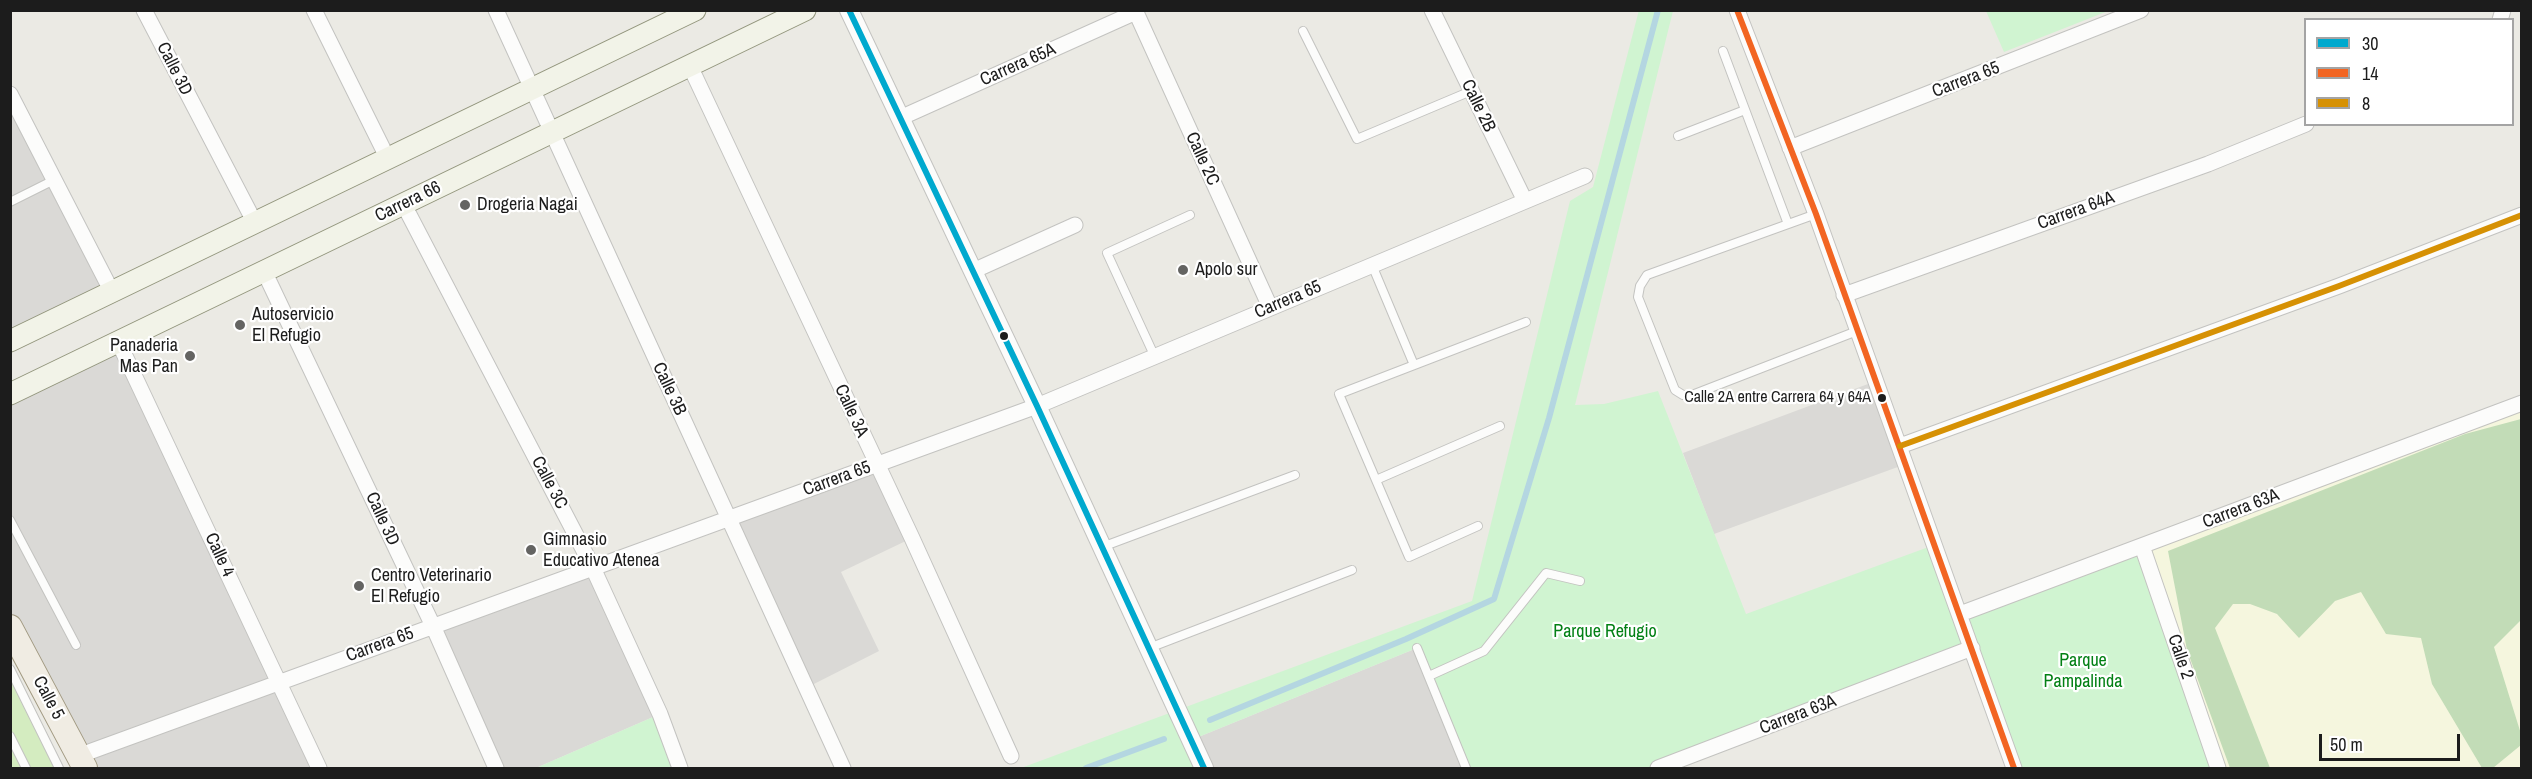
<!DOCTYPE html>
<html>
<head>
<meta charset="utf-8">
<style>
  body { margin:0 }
  #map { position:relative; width:2532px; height:779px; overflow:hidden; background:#ebeae4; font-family:"Archivo Narrow",sans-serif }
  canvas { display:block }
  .frame { position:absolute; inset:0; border:12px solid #1c1c1c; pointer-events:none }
  .legend { position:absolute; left:2304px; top:18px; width:210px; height:108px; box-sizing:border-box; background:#fff; border:2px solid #a4a4a4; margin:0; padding:8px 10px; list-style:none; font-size:18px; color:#1c1c1c }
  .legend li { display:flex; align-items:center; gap:12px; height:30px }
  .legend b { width:30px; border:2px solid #a4a4a4 }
  .scale { position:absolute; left:2319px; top:734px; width:141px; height:27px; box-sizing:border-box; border:3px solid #1c1c1c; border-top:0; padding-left:8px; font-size:18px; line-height:21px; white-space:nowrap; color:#1c1c1c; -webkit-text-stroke:4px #fff; paint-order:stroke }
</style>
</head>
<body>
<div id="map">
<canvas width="2532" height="779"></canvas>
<div class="frame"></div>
<ul class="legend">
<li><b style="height:8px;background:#00a9ce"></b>30</li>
<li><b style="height:8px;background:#f26522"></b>14</li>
<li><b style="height:8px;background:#d69104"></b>8</li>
</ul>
<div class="scale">50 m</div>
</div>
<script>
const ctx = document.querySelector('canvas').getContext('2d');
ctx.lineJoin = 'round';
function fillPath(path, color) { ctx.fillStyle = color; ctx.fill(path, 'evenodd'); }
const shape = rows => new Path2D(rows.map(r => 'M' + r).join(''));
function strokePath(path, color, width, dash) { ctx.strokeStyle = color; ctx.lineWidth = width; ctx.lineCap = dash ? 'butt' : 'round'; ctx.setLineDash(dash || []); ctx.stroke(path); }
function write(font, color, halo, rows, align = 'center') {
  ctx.font = font + ' "Archivo Narrow",sans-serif'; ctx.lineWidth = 4.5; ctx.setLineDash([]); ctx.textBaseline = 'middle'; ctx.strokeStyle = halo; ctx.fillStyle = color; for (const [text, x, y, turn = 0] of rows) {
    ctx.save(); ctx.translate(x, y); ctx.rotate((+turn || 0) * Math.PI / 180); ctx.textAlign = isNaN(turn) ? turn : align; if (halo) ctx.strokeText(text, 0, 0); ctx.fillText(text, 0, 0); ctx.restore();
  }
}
fillPath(shape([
  [10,94,112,292,10,341],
  [118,341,319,768,85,768,11,627,11,394],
  [1876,381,1906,464,1714,534,1683,453],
  [877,465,912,538,841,572,879,651,806,688,728,518],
  [593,568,660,714,536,768,496,768,433,626],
  [1417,648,1466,768,1204,768,1191,740]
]), '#dad9d6');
fillPath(shape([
  [2521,403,2521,768,2218,768,2142,546]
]), '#f5f6de');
fillPath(shape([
  [10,669,59,768,11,768]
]), '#d4ecc0');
fillPath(shape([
  [2521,419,2521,620,2494,647,2521,734,2521,745,2493,768,2482,768,2432,684,2421,638,2386,634,2361,592,2335,601,2299,638,2277,614,2250,604,2233,604,2215,628,2270,768,2230,768,2187,650,2168,551,2465,434]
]), '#c2dcb7');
fillPath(shape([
  [1639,10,1673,11,1575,405,1604,404,1658,391,1746,614,1934,545,1960,614,2142,546,2218,768,2014,768,1971,648,1658,768,1466,768,1417,648,1191,740,1204,768,1021,768,1472,601,1570,201,1593,187],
  [1986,11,2108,11,2004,52],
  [660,714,680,768,536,768]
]), '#d0f4d1');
strokePath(shape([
  [1210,720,1406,639,1494,599,1549,418,1658,10],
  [1086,768,1164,739]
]), '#b4d6e1', 6);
const service = shape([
  [1303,31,1357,139,1471,91],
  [1723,51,1788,224],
  [1678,136,1745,110],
  [10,202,54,180],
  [1816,214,1647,275,1640,286,1638,297,1675,390,1683,395,1692,395,1857,331],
  [1372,265,1414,365],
  [1154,355,1107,253,1190,215],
  [1376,480,1500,426],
  [10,520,76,645],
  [1478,526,1409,557,1339,394,1526,322],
  [1102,547,1295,475],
  [1149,648,1352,570],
  [1417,648,1466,768],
  [10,669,59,768],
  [1429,676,1484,651,1546,573,1580,581],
  [10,736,26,768]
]);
const minor = shape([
  [144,10,255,223],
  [314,10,388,159],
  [496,10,843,768],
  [1135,10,1270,307],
  [1432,10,1525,201],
  [1737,10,1816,214,2014,768],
  [2500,20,2503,10],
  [690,66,912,538,1011,756],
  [10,94,112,292],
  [900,118,1136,12],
  [1790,148,2141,10],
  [404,205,593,568,660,714,680,768],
  [264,271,433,626,496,768],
  [973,271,1075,225],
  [1844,295,2208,164,2306,124],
  [118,341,319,768],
  [1900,446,2339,286,2522,215],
  [2142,546,2218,768],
  [1960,614,2522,403],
  [78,756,1037,406,1585,176],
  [1658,768,1972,648]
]);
const tertiary = shape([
  [849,10,1037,406,1204,768]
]);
const secondary = shape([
  [10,341,695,10],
  [10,394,805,10]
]);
const primary = shape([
  [10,627,85,768]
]);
strokePath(service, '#c3c3c0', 10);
strokePath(minor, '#c3c3c0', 17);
strokePath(tertiary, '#c3c3c0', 20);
strokePath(secondary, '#92957c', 23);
strokePath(primary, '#a19981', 26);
strokePath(service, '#fcfcfb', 8);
strokePath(minor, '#fcfcfb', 15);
strokePath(tertiary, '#fcfcfb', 18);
strokePath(secondary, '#f2f3e8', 21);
strokePath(primary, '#f0ece3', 24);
strokePath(shape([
  [849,10,1037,406,1204,768]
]), '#00a9ce', 6);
strokePath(shape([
  [1737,10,1816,214,2014,768]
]), '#f26522', 6);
strokePath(shape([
  [1900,446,2339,286,2522,215]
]), '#d69104', 6);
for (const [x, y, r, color] of [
  [465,205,6,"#646462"],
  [1183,270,6,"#646462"],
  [240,325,6,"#646462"],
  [1004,336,5,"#1c1c1c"],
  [190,356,6,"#646462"],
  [1882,398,5,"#1c1c1c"],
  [531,550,6,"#646462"],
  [359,586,6,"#646462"]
]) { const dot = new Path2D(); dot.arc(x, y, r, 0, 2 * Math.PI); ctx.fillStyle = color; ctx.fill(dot); strokePath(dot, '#fff', 2); }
write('16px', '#1c1c1c', '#fff', [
  ["Calle 2A entre Carrera 64 y 64A",1871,398]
], 'right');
write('18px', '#1c1c1c', '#fff', [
  ["Carrera 65A",1018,65,-24],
  ["Calle 3D",174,69,63],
  ["Carrera 65",1966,80,-21],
  ["Calle 2B",1478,106,64],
  ["Calle 2C",1202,159,65],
  ["Carrera 66",408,202,-26],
  ["Carrera 64A",2076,211,-20],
  ["Carrera 65",1288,300,-23],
  ["Calle 3B",669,389,65],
  ["Calle 3A",851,411,65],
  ["Carrera 65",837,479,-20],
  ["Calle 3C",549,483,62],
  ["Carrera 63A",2241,509,-21],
  ["Calle 3D",382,519,65],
  ["Calle 4",219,555,65],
  ["Carrera 65",380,645,-20],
  ["Calle 2",2180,657,71],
  ["Calle 5",48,698,62],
  ["Carrera 63A",1798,715,-21]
]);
write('18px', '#1c1c1c', '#fff', [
  ["Drogeria Nagai",477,205],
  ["Apolo sur",1195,270],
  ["Autoservicio",252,315],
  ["El Refugio",252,336],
  ["Panaderia",178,346,"right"],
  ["Mas Pan",178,367,"right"],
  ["Gimnasio",543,540],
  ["Educativo Atenea",543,561],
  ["Centro Veterinario",371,576],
  ["El Refugio",371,597]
], 'left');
write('18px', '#038015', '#fff', [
  ["Parque Refugio",1605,632],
  ["Parque",2083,661],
  ["Pampalinda",2083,682]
]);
</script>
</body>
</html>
